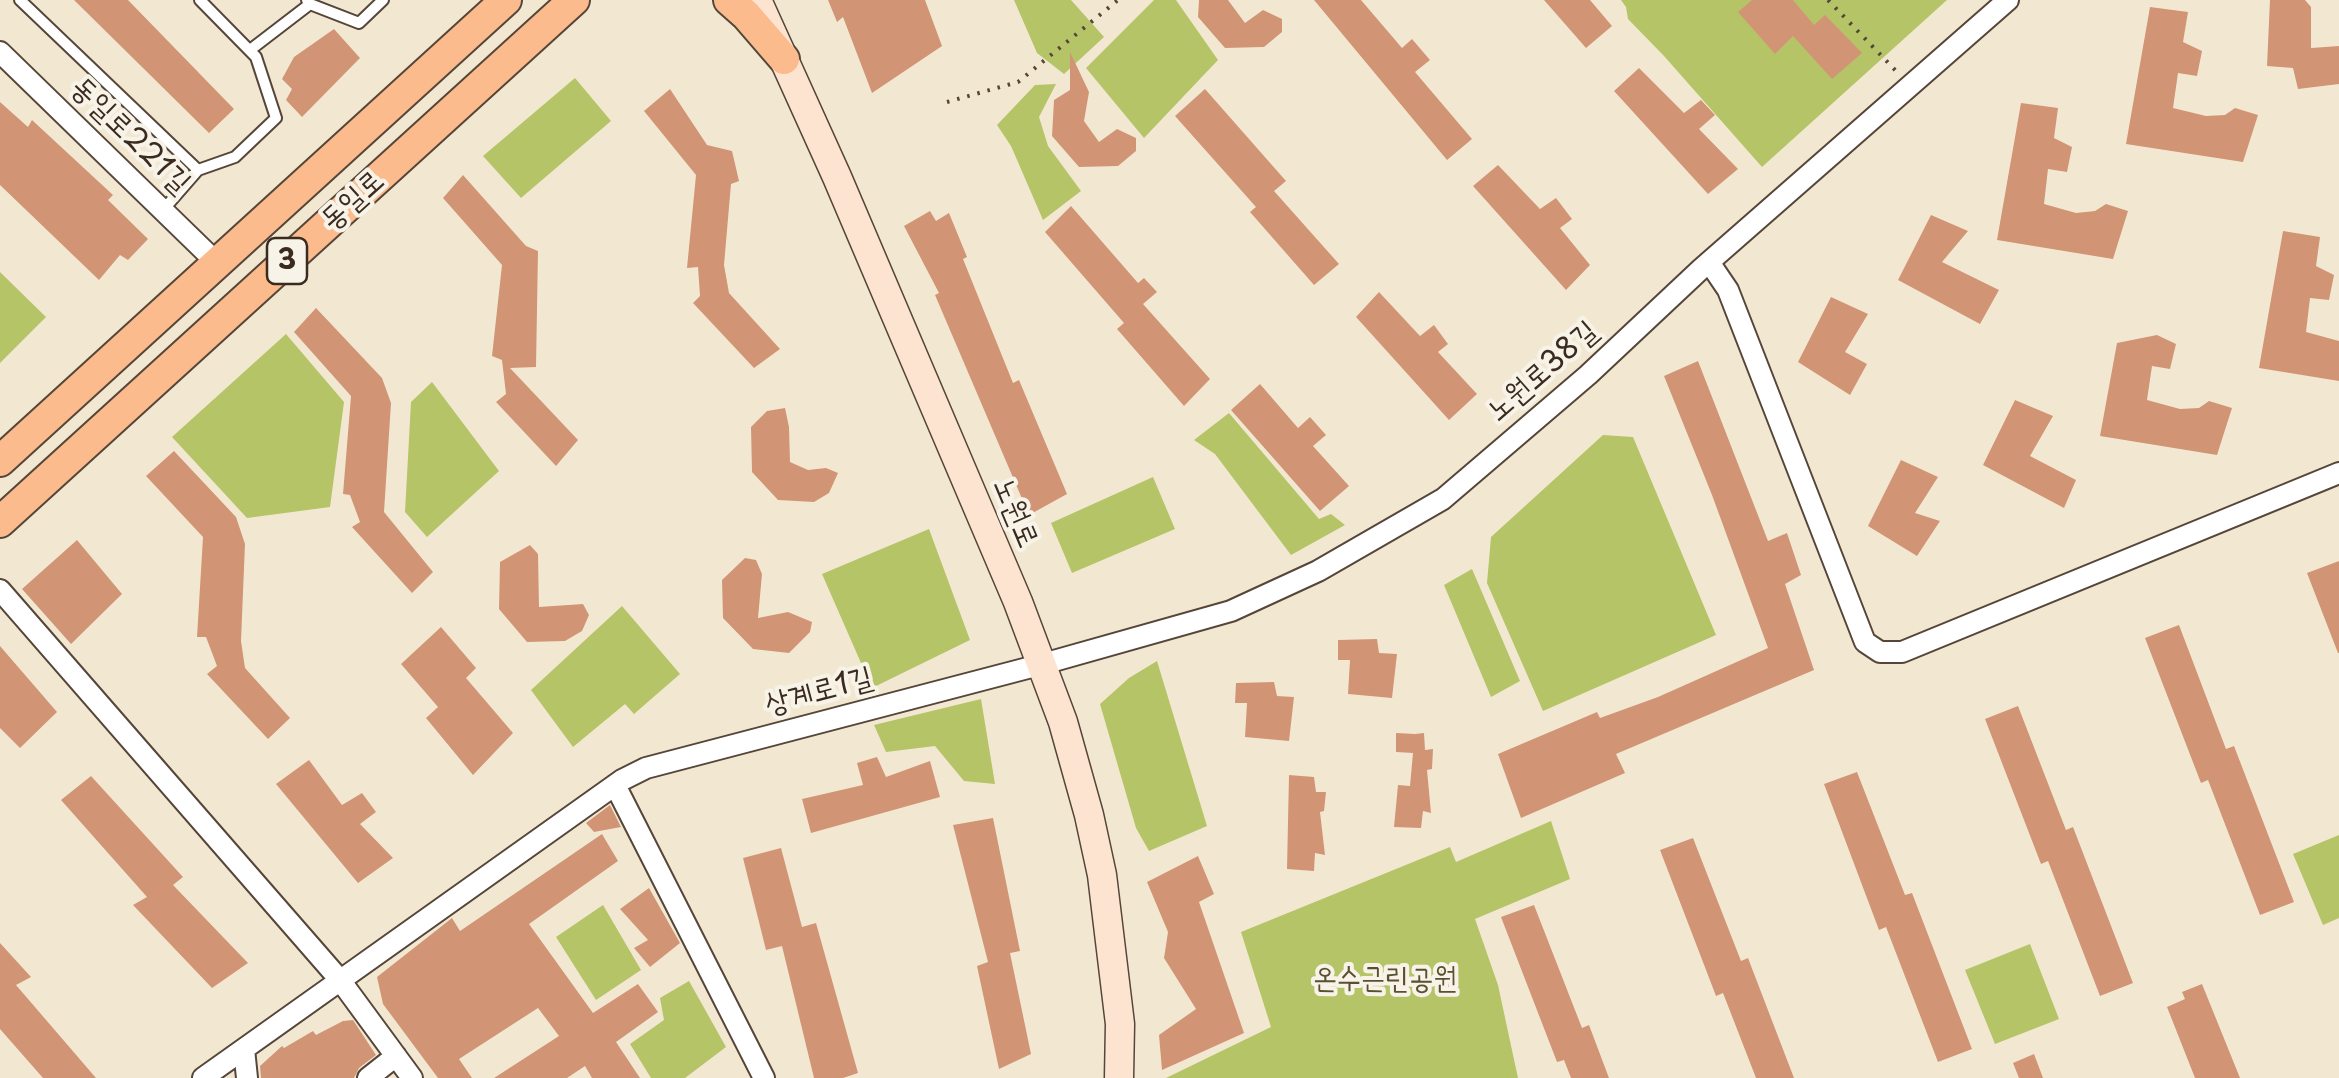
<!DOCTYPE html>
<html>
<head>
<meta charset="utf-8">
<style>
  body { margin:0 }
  canvas { display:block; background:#f2e8d2 }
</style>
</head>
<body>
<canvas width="2339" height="1078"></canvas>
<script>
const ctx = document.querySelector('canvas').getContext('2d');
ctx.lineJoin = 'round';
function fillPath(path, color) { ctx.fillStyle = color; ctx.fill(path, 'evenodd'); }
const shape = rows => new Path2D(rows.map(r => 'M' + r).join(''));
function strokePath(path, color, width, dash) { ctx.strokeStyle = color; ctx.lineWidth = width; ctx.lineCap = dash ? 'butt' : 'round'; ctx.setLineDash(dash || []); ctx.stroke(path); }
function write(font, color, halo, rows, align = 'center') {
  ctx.font = font + ' "Playpen Sans","Poor Story",sans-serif'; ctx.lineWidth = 8; ctx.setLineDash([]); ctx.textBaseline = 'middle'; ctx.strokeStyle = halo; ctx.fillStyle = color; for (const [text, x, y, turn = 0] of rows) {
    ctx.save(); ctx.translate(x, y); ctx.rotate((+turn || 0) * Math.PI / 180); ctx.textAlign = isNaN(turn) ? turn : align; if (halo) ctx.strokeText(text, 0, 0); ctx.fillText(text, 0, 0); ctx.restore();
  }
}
fillPath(shape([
  [1014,0,1071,0,1104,37,1064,74,1037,53],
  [1154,0,1176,0,1218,60,1144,138,1086,68],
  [1621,0,1947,0,1762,167,1664,56,1628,19,1626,7],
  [575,78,611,121,521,198,483,156],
  [1056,84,1039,117,1048,146,1081,191,1043,220,1011,146,997,125,1035,85],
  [0,272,46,317,0,363],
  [286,334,344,402,330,507,247,518,172,437],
  [432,382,499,471,427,537,405,512,411,402],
  [1229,413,1319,519,1331,514,1345,525,1291,555,1215,454,1194,440],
  [1603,435,1633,437,1716,635,1543,711,1487,583,1491,537],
  [1153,477,1175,529,1072,573,1051,523],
  [929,529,970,640,872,688,822,574],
  [1472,569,1520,681,1491,697,1444,585],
  [622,606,680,674,634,714,625,704,573,747,531,690],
  [1157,661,1207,826,1149,851,1136,828,1100,704,1129,678],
  [981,699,995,784,964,781,935,746,886,752,874,725],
  [1551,821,1570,879,1475,919,1498,985,1518,1078,1166,1078,1271,1027,1241,932,1450,847,1456,862],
  [2339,835,2339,918,2323,925,2293,854],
  [603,905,641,970,596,1000,556,937],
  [2030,944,2059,1019,1995,1044,1965,970],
  [689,981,726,1047,685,1078,651,1078,630,1044,664,1020,660,998]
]), '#b5c467');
fillPath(shape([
  [74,0,128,0,234,109,209,133],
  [828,0,925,0,942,46,872,93,843,17,837,22],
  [1199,0,1228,0,1245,23,1263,10,1282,19,1282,32,1264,47,1225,48,1198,17],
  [1314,0,1361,0,1402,48,1412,39,1430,60,1415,72,1472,139,1447,160],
  [1544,0,1590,0,1612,26,1586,48],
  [1752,0,1793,0,1814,25,1825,15,1862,53,1832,79,1793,36,1775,54,1738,12],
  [2270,0,2305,0,2311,7,2311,48,2339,46,2339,84,2298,89,2293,68,2267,66],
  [2150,7,2188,12,2183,42,2202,51,2197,76,2178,73,2173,108,2206,116,2225,115,2235,108,2258,115,2243,162,2126,144],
  [334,29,360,58,302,117,286,100,292,89,282,79,294,57],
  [1070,52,1089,92,1084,121,1099,142,1117,129,1136,138,1136,151,1118,166,1079,167,1052,136,1054,100,1070,90],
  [1639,68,1684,113,1701,100,1715,115,1699,129,1738,169,1708,194,1614,91],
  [670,89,707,145,732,151,739,181,731,184,724,265,729,293,780,349,754,368,693,303,700,296,698,267,687,268,696,175,644,111],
  [1205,89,1286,181,1274,191,1339,264,1314,285,1250,212,1256,207,1175,116],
  [0,102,28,127,32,120,113,195,108,200,148,239,128,260,120,255,99,280,0,185],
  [2021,103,2058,108,2054,138,2072,147,2067,172,2048,169,2044,204,2076,213,2095,211,2106,204,2128,211,2113,259,1997,240],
  [1498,165,1540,209,1556,198,1572,219,1560,228,1590,265,1566,290,1473,186],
  [463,175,526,246,538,251,536,367,510,368,578,440,556,466,496,402,506,394,502,360,492,356,502,265,443,198],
  [1071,206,1138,283,1144,278,1157,292,1143,304,1210,379,1184,406,1117,329,1124,323,1045,232],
  [930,211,936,221,949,213,967,257,963,259,1013,383,1019,380,1067,494,1029,515,935,295,939,293,904,226],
  [1931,215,1968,231,1942,262,1999,290,1980,324,1898,280],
  [2283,231,2320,237,2316,266,2334,275,2329,300,2310,298,2306,332,2339,341,2339,381,2259,368],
  [1379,292,1420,336,1434,325,1448,344,1438,352,1477,394,1449,420,1356,317],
  [1831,297,1868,314,1845,352,1867,364,1850,395,1798,362],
  [316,308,382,378,391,403,384,512,433,572,412,593,352,527,360,522,350,495,343,494,351,396,294,332],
  [2157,335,2176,344,2170,369,2152,366,2147,400,2180,409,2199,408,2209,401,2232,408,2217,455,2100,436,2117,343],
  [1698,361,1768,541,1787,533,1801,575,1785,584,1814,670,1616,754,1625,773,1521,818,1498,754,1597,712,1600,718,1658,697,1768,648,1712,495,1664,376],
  [1260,384,1298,428,1310,417,1326,435,1313,446,1349,486,1320,511,1231,410],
  [2015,400,2053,416,2030,456,2076,480,2064,508,1983,465],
  [785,408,789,427,790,462,808,470,826,468,838,473,829,493,814,502,778,500,752,472,751,427,767,411],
  [174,451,236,517,245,544,241,641,245,668,290,718,268,739,207,674,217,666,206,637,197,637,203,537,146,476],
  [1901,460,1938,477,1915,513,1940,521,1917,556,1868,526],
  [77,540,122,594,71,644,22,589],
  [530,545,538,554,539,607,583,604,589,615,582,631,565,641,527,642,499,609,500,562],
  [745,558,756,560,762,574,758,618,788,612,812,622,810,632,789,653,753,649,723,618,722,580],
  [2339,561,2339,653,2338,653,2307,573],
  [2179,625,2226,749,2234,746,2294,902,2260,915,2208,780,2201,783,2145,638],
  [441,627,476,668,466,678,513,733,473,775,426,718,438,707,401,664],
  [1377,639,1379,653,1397,654,1392,698,1348,694,1350,660,1338,660,1338,640],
  [0,646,57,712,20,748,0,728],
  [1274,682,1277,696,1294,697,1289,741,1245,737,1247,703,1235,703,1236,683],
  [2018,706,2066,830,2073,827,2133,983,2100,996,2048,861,2041,864,1985,719],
  [1396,733,1415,734,1424,733,1425,750,1433,749,1432,769,1427,770,1431,813,1423,811,1421,828,1394,827,1398,785,1410,786,1413,753,1396,752],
  [877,757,886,777,930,761,940,797,811,833,802,799,863,785,857,763],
  [309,760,342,805,362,793,376,812,360,824,393,858,358,883,276,784],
  [1857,772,1905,895,1912,893,1972,1049,1938,1062,1886,927,1879,930,1824,784],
  [1289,775,1314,777,1316,792,1326,792,1324,811,1320,812,1325,855,1315,853,1314,871,1287,869],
  [91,776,183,877,173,885,248,963,212,988,133,905,147,897,61,800],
  [610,805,621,827,594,832,586,823],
  [993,818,1020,951,1010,953,1031,1054,999,1069,977,966,988,962,953,825],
  [602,834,618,861,529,924,593,1013,638,984,658,1012,616,1042,640,1078,592,1078,585,1066,567,1078,494,1078,559,1036,538,1008,459,1059,472,1078,438,1078,383,1004,377,977,452,918,460,931],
  [1693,838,1741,961,1748,958,1794,1078,1756,1078,1723,993,1716,996,1660,850],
  [781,848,802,927,816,923,858,1073,843,1078,814,1078,782,946,766,950,743,858],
  [1198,856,1214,894,1199,902,1244,1033,1162,1070,1159,1035,1196,1009,1164,958,1168,932,1147,882],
  [649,888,680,943,650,967,634,948,648,940,620,909],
  [1534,905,1582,1028,1589,1025,1609,1078,1571,1078,1564,1060,1557,1062,1501,917],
  [0,943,31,977,16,985,96,1078,43,1078,0,1029],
  [2202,984,2240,1078,2195,1078,2167,1007,2185,999,2182,992],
  [353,1020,376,1055,359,1068,354,1078,261,1078,260,1066,282,1046,284,1048,313,1031,316,1035,343,1021],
  [2034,1054,2043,1078,2019,1078,2013,1063]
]), '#d19576');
const service = shape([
  [20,0,198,170],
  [307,0,310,4,359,23,383,0],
  [250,50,310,4],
  [164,209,198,170,235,157,276,118,256,57,200,0]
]);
const minor = shape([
  [0,52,217,263],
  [1709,262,1728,290,1865,642,1880,652,1902,652,2339,473],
  [0,590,340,980,412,1078],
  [615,785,764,1078],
  [244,1049,247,1078],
  [203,1078,622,780,646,768,1043,664,1231,611,1318,571,1443,499,1588,375,1701,269,2008,0],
  [368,1078,396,1056]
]);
const secondary = shape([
  [757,0,837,177,1018,602,1063,722,1089,815,1102,875,1120,1024,1119,1078]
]);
const primary = shape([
  [729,0,746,15,784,59],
  [0,461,506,0],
  [0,522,574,0]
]);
strokePath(service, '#564639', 14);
strokePath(minor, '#564639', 24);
strokePath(secondary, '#564639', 31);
strokePath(primary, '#564639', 34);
strokePath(shape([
  [1828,0,1897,72],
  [947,102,1018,82,1118,0]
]), '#564639', 4, [2.5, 8]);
strokePath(service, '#fff', 10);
strokePath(minor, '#fff', 20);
strokePath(secondary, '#fde4d1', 28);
strokePath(primary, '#fbbb8d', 30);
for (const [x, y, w] of [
  [287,261,40]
]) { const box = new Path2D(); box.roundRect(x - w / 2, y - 23, w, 46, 8); ctx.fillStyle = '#f7f3e8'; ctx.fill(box); strokePath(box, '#3b2a1e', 2.5); }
write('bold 28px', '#3b2a1e', null, [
  ["3",287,261]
]);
write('30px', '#3b2a1e', '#f7f3e8', [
  ["동일로221길",130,136,44],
  ["동일로",353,201,-42],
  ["노원로38길",1543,372,-41],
  ["노원로",1015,513,67],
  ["상계로1길",819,692,-15]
]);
write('30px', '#5a5030', '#f7f3e8', [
  ["온수근린공원",1385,980]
]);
</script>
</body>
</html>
